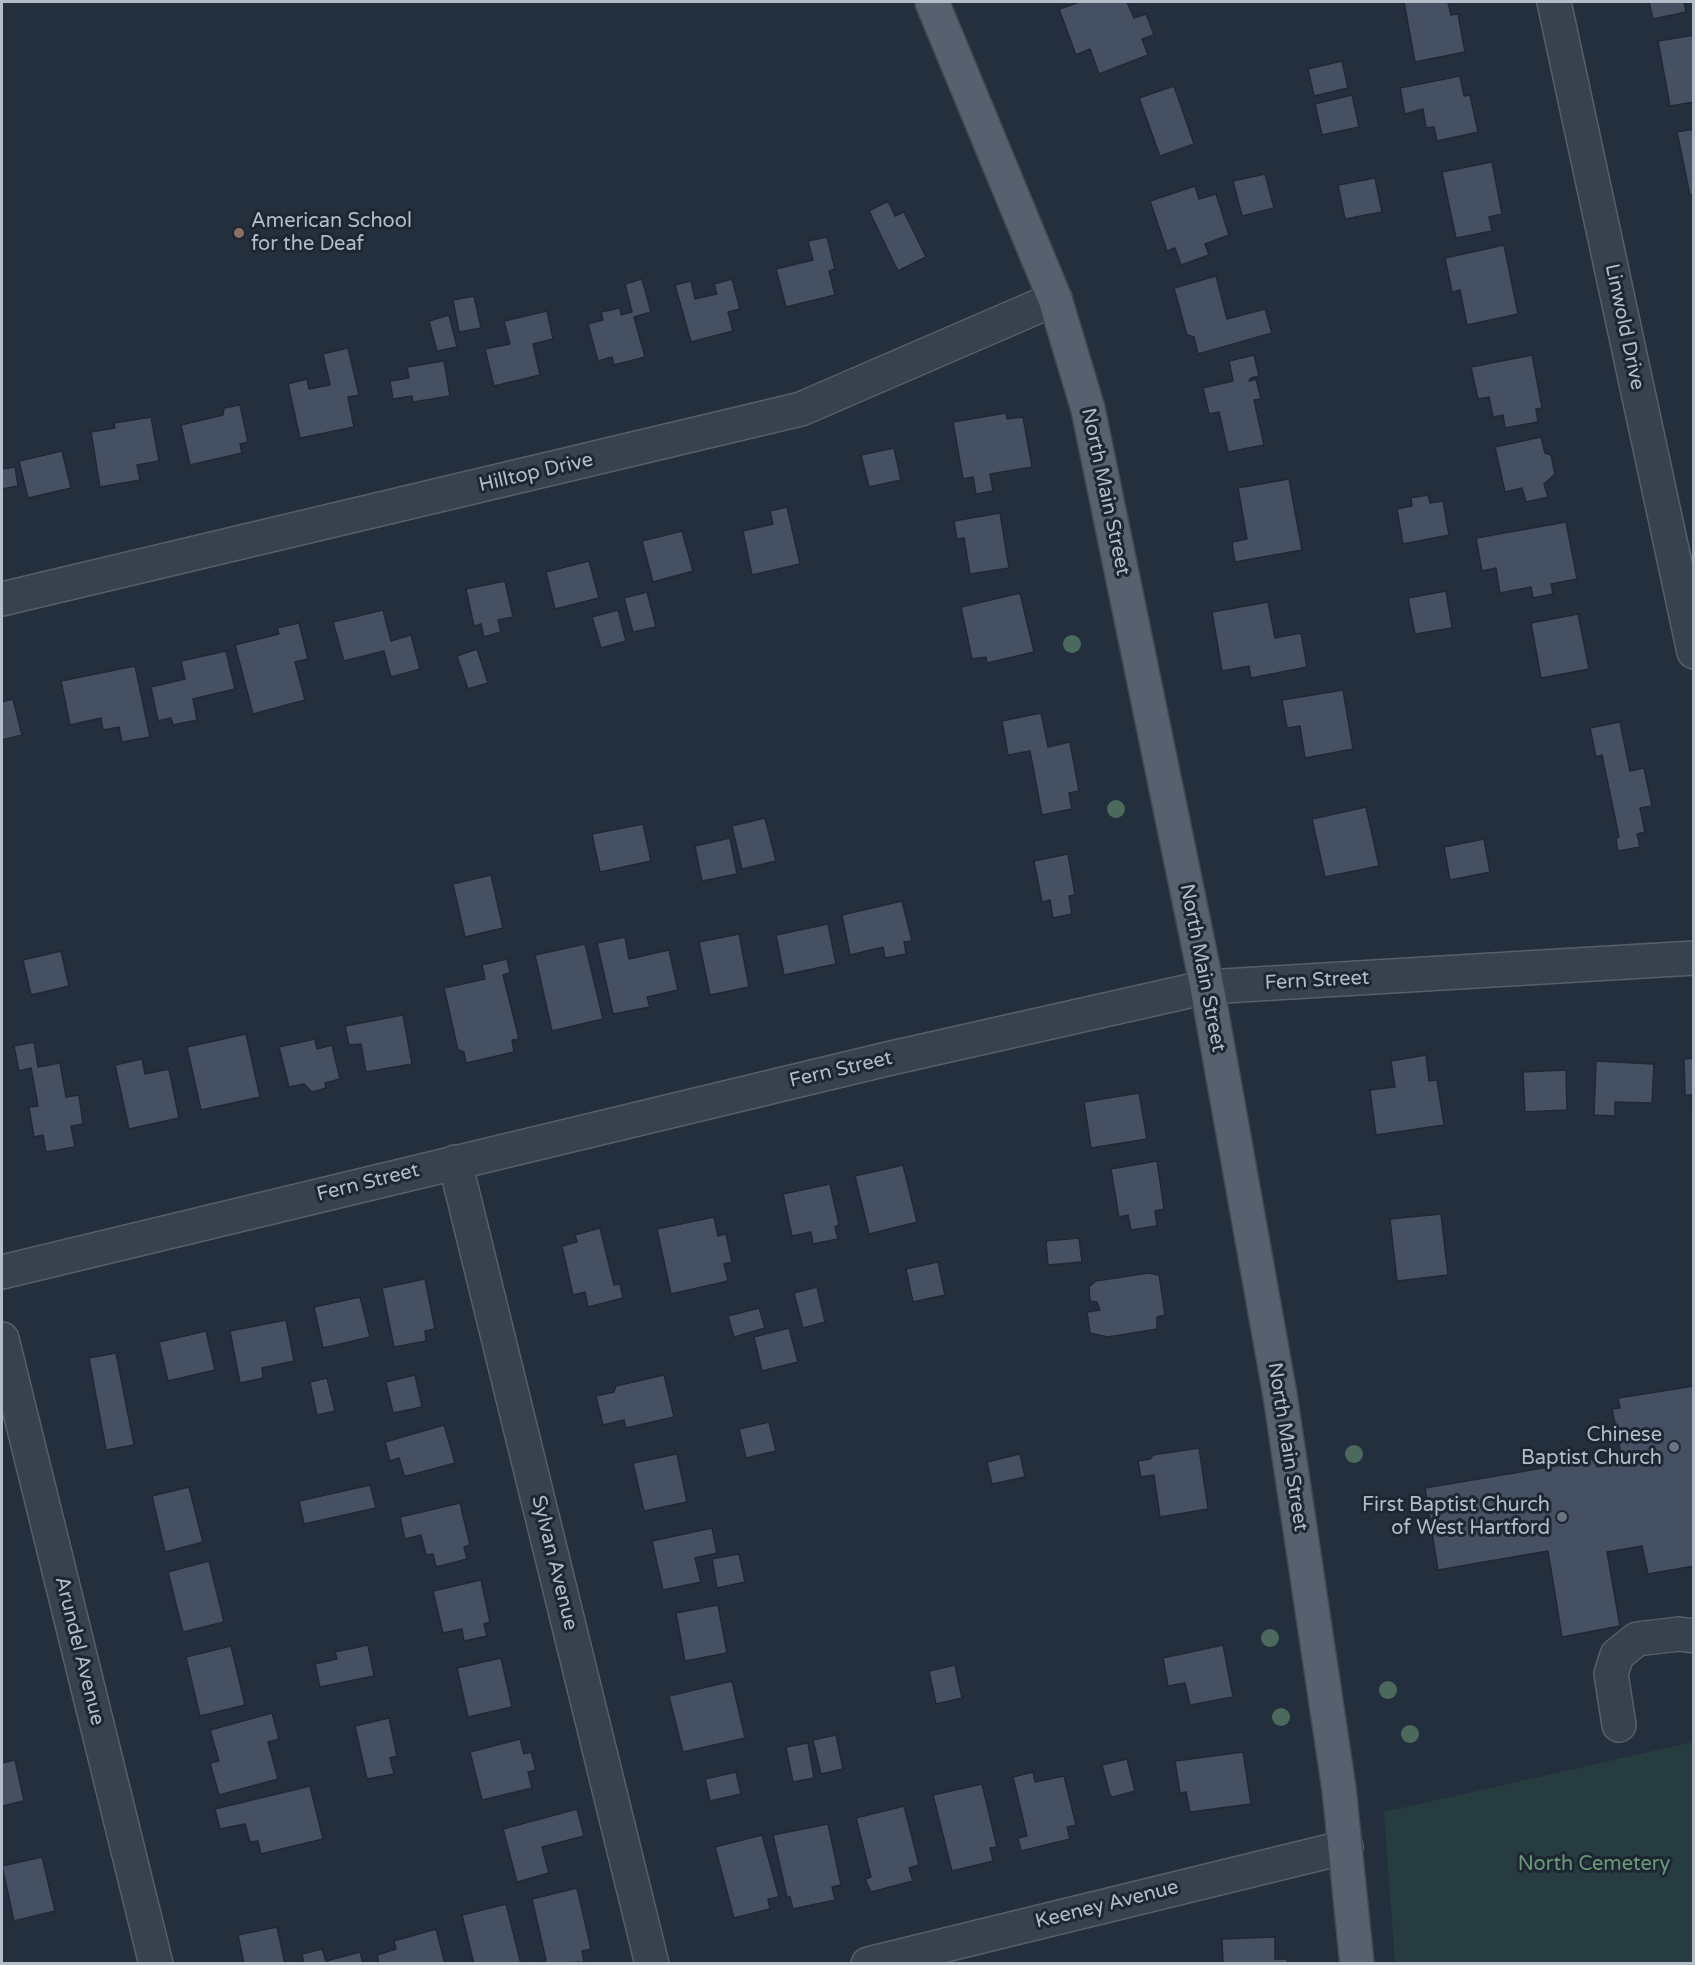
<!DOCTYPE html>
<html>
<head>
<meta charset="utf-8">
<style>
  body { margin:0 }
  #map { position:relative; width:1695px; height:1965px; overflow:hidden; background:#242f3e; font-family:"Varela Round",sans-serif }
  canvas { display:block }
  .frame { position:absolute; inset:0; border:3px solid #b4bcc9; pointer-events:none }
</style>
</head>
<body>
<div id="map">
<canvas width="1695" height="1965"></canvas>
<div class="frame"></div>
</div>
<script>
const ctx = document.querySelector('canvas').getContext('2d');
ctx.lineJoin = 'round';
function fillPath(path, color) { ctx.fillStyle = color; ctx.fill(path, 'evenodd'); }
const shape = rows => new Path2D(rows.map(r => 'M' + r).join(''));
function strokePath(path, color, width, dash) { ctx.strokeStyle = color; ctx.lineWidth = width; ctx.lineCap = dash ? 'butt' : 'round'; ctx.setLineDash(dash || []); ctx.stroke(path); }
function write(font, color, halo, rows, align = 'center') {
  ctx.font = font + ' "Varela Round",sans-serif'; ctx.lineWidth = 6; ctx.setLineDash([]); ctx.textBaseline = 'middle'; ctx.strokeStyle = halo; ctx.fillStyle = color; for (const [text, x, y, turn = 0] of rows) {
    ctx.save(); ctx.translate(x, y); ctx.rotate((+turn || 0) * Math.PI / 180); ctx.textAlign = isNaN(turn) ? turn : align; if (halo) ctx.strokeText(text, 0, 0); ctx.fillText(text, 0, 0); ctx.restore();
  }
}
fillPath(shape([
  [1693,1742,1693,1963,1395,1963,1384,1812]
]), '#263c3f');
const building = shape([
  [1080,2,1127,2,1134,18,1146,14,1154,35,1142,39,1148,55,1099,74,1090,49,1076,55,1059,9,1080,2],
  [1404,2,1448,2,1451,15,1458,14,1465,52,1415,62,1404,2],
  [1649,2,1684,2,1686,12,1653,19,1649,2],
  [1694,35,1694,102,1670,106,1658,41,1694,35],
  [1342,61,1348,88,1314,96,1308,69,1342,61],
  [1460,76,1464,96,1470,95,1478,132,1437,141,1434,127,1426,128,1423,109,1405,114,1400,88,1460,76],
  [1174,86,1194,144,1160,156,1139,98,1174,86],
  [1352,95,1359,127,1322,135,1315,104,1352,95],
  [1694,129,1694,195,1690,195,1677,132,1694,129],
  [1492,162,1502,214,1489,217,1492,231,1456,238,1442,172,1492,162],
  [1265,174,1274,208,1242,216,1233,181,1265,174],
  [1375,178,1382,212,1345,219,1338,185,1375,178],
  [1195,186,1199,199,1216,194,1229,235,1205,244,1209,255,1181,265,1175,248,1167,251,1150,201,1195,186],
  [888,201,895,216,904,212,926,257,898,271,869,211,888,201],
  [827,237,835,269,829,271,835,295,786,307,776,269,813,260,808,241,827,237],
  [1504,245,1518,314,1467,325,1460,290,1452,292,1445,258,1504,245],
  [1216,276,1227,319,1265,309,1272,333,1198,354,1194,337,1187,335,1174,288,1216,276],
  [642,279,651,312,634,317,645,357,614,365,612,357,598,361,588,324,603,320,601,312,620,308,621,315,632,312,625,284,642,279],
  [732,279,740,309,728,312,733,331,691,342,675,285,691,281,695,299,717,294,714,284,732,279],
  [474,296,481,328,459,332,453,300,474,296],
  [547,311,553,339,533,344,540,375,494,386,485,349,510,344,504,321,547,311],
  [449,315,457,347,437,351,429,321,449,315],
  [348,348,359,395,348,397,354,427,300,438,288,384,307,379,309,389,330,385,323,354,348,348],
  [1254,355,1259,376,1251,378,1249,381,1256,379,1261,399,1254,400,1264,445,1228,452,1219,412,1209,414,1203,388,1233,381,1229,361,1254,355],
  [1532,355,1542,408,1536,409,1538,422,1505,428,1503,415,1493,417,1489,397,1478,399,1471,367,1532,355],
  [444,361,450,396,413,402,412,396,393,399,390,381,409,378,407,367,444,361],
  [240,405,248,442,240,444,242,453,190,465,181,425,223,415,224,408,240,405],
  [1006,413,1007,419,1023,417,1032,467,990,474,993,491,976,494,973,477,963,479,953,422,1006,413],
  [151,417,159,461,137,465,140,480,100,487,91,432,115,428,114,423,151,417],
  [1541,437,1545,453,1551,455,1555,474,1544,484,1548,497,1526,502,1522,488,1505,492,1495,447,1541,437],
  [894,448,901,480,869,487,861,455,894,448],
  [62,451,71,488,28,498,19,461,62,451],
  [15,467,18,486,2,489,2,469,15,467],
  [1289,479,1302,550,1235,562,1232,542,1247,539,1238,488,1289,479],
  [1428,495,1430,503,1443,501,1449,535,1403,544,1397,509,1412,506,1411,498,1428,495],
  [787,507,800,564,752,575,743,531,773,524,770,511,787,507],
  [1000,513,1009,568,970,574,964,538,957,539,954,521,1000,513],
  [1566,522,1577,579,1551,584,1553,594,1533,598,1531,587,1500,593,1496,568,1482,571,1476,538,1566,522],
  [682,531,693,571,653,582,642,541,682,531],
  [589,561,599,598,555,609,546,572,589,561],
  [505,581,513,617,498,620,501,632,484,637,481,624,474,626,466,589,505,581],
  [1446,591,1452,628,1415,634,1408,598,1446,591],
  [647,592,656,627,633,632,624,598,647,592],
  [1020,593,1034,652,987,663,986,657,972,659,961,607,1020,593],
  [1268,602,1275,638,1301,633,1307,667,1251,678,1249,666,1222,671,1212,612,1268,602],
  [383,610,391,641,411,635,420,669,391,677,384,651,344,661,333,622,383,610],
  [618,610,626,641,601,648,592,617,618,610],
  [1578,614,1589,669,1541,678,1531,623,1578,614],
  [299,623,308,659,295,662,305,700,253,714,235,645,279,634,277,628,299,623],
  [477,649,488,683,468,689,457,656,477,649],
  [226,651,235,689,193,699,197,720,173,725,171,718,158,721,151,687,185,679,181,661,226,651],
  [135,666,150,737,122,742,119,727,103,730,101,718,70,725,61,681,135,666],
  [1343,690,1353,749,1305,758,1300,726,1287,728,1282,700,1343,690],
  [13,699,22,735,2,740,2,702,13,699],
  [1041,713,1048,747,1070,742,1079,791,1069,793,1072,809,1042,815,1030,751,1008,755,1002,721,1041,713],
  [1620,722,1630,771,1644,768,1652,806,1640,808,1645,832,1637,834,1640,847,1618,851,1616,839,1619,837,1602,755,1596,757,1590,728,1620,722],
  [1366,807,1379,866,1325,877,1312,819,1366,807],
  [765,818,776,861,742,869,732,826,765,818],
  [643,824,651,861,600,872,592,834,643,824],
  [730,838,737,874,702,881,695,846,730,838],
  [1484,839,1490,872,1450,880,1444,847,1484,839],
  [1068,854,1075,895,1069,896,1072,914,1053,918,1050,900,1042,902,1034,861,1068,854],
  [491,875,503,928,465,937,453,884,491,875],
  [902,901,912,941,904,942,906,954,885,958,883,947,850,955,842,915,902,901],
  [828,924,836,964,784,975,776,935,828,924],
  [739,934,749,987,710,995,699,942,739,934],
  [625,937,629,959,669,950,678,990,647,997,650,1007,613,1014,597,943,625,937],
  [585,944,603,1019,552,1031,535,955,585,944],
  [61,951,69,986,31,995,23,960,61,951],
  [507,959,510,973,503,975,519,1039,512,1040,514,1052,466,1063,464,1052,458,1050,444,988,485,979,482,965,507,959],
  [403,1015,412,1064,366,1072,361,1044,349,1045,345,1026,403,1015],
  [246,1034,260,1097,201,1110,187,1047,246,1034],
  [315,1039,317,1049,332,1045,340,1079,325,1083,326,1088,312,1092,304,1084,289,1087,279,1047,315,1039],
  [34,1042,38,1067,60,1063,66,1097,79,1095,83,1124,71,1126,75,1147,46,1152,43,1135,34,1137,29,1107,38,1106,31,1068,19,1071,14,1046,34,1042],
  [1426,1055,1429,1081,1437,1080,1444,1125,1376,1135,1370,1090,1395,1087,1391,1061,1426,1055],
  [1694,1058,1694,1110,1692,1110,1692,1095,1685,1095,1684,1059,1694,1058],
  [142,1059,145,1074,169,1069,179,1118,129,1129,115,1065,142,1059],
  [1596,1061,1654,1064,1652,1103,1615,1102,1615,1116,1594,1115,1596,1061],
  [1566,1070,1567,1110,1525,1112,1523,1072,1566,1070],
  [1139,1093,1147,1139,1091,1148,1084,1102,1139,1093],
  [1157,1161,1164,1209,1155,1211,1157,1226,1131,1230,1128,1215,1119,1217,1111,1169,1157,1161],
  [903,1165,917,1222,869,1234,855,1176,903,1165],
  [830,1184,839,1225,835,1227,838,1239,813,1244,811,1232,792,1236,783,1194,830,1184],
  [1441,1214,1448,1275,1397,1281,1390,1219,1441,1214],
  [714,1217,718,1236,726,1234,732,1262,724,1264,728,1281,671,1294,657,1229,714,1217],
  [600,1228,614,1285,620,1284,623,1298,588,1307,585,1292,573,1295,562,1246,577,1242,575,1235,600,1228],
  [1079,1238,1082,1262,1048,1265,1046,1241,1079,1238],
  [938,1262,945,1295,913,1302,906,1269,938,1262],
  [1148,1273,1159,1275,1165,1315,1157,1317,1157,1329,1108,1337,1090,1333,1087,1312,1100,1310,1097,1302,1090,1301,1089,1287,1096,1281,1148,1273],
  [425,1279,435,1329,425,1331,426,1341,394,1347,382,1288,425,1279],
  [817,1287,825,1322,803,1328,794,1293,817,1287],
  [360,1297,370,1337,323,1348,314,1307,360,1297],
  [759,1308,765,1328,734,1337,728,1316,759,1308],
  [286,1320,294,1361,262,1368,263,1378,240,1383,230,1331,286,1320],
  [789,1328,798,1362,762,1371,754,1337,789,1328],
  [206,1331,215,1370,168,1381,159,1342,206,1331],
  [116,1353,134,1445,106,1450,89,1358,116,1353],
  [415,1375,422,1407,393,1413,386,1382,415,1375],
  [664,1375,674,1417,626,1428,624,1420,603,1425,596,1396,614,1392,616,1386,664,1375],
  [327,1378,335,1411,317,1415,310,1382,327,1378],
  [1694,1386,1694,1566,1648,1574,1642,1546,1607,1552,1620,1626,1562,1637,1548,1551,1438,1570,1425,1488,1596,1459,1597,1467,1623,1463,1612,1409,1620,1408,1618,1398,1694,1386],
  [769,1422,776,1451,746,1458,739,1429,769,1422],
  [444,1425,455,1463,407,1476,404,1475,399,1458,390,1461,385,1442,444,1425],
  [1199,1448,1208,1509,1160,1517,1154,1475,1141,1477,1138,1461,1150,1459,1153,1455,1199,1448],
  [677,1454,687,1502,644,1511,633,1463,677,1454],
  [1020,1454,1025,1477,992,1484,987,1462,1020,1454],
  [370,1485,376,1508,304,1524,299,1501,370,1485],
  [189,1487,203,1542,165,1552,152,1496,189,1487],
  [460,1503,470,1545,464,1547,467,1559,436,1567,433,1554,426,1555,421,1535,405,1539,400,1517,460,1503],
  [712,1528,717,1553,695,1558,701,1582,663,1590,652,1541,712,1528],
  [739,1554,745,1582,717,1588,712,1559,739,1554],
  [209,1561,224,1622,183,1632,168,1572,209,1561],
  [481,1580,490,1622,484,1624,487,1636,464,1641,462,1629,443,1633,433,1591,481,1580],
  [718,1605,727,1653,685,1661,676,1613,718,1605],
  [368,1645,374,1676,320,1687,315,1664,337,1659,335,1652,368,1645],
  [1223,1645,1233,1697,1190,1705,1185,1683,1168,1686,1163,1658,1223,1645],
  [231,1646,245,1705,200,1716,186,1657,231,1646],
  [501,1658,512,1707,468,1717,457,1668,501,1658],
  [955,1665,962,1698,936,1704,929,1671,955,1665],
  [732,1681,745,1738,683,1752,669,1696,732,1681],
  [272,1713,279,1739,268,1742,278,1779,219,1795,210,1763,219,1761,210,1730,272,1713],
  [389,1718,397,1756,390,1758,394,1774,367,1779,355,1726,389,1718],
  [836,1735,843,1769,821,1774,813,1740,836,1735],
  [520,1739,524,1754,531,1752,536,1770,528,1772,532,1788,482,1800,470,1752,520,1739],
  [808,1743,814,1778,793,1782,786,1747,808,1743],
  [1243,1752,1251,1804,1190,1812,1186,1792,1180,1793,1175,1761,1243,1752],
  [1127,1759,1135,1791,1113,1797,1110,1795,1102,1765,1127,1759],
  [15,1760,24,1801,2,1806,2,1763,15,1760],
  [736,1772,741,1794,710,1801,705,1779,736,1772],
  [1033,1772,1035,1782,1064,1776,1076,1825,1067,1827,1070,1839,1021,1851,1018,1838,1027,1836,1013,1777,1033,1772],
  [982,1784,997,1847,990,1848,993,1861,952,1871,933,1795,982,1784],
  [310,1786,323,1839,261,1854,258,1841,250,1842,245,1824,220,1829,215,1809,310,1786],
  [904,1806,919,1865,909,1868,913,1881,871,1892,865,1879,871,1877,856,1818,904,1806],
  [577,1809,584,1836,542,1847,549,1873,517,1882,503,1829,577,1809],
  [828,1824,841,1885,832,1887,835,1900,793,1909,790,1897,787,1897,773,1835,828,1824],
  [762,1835,779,1897,768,1899,770,1909,734,1918,715,1847,762,1835],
  [42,1857,55,1911,14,1921,2,1866,42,1857],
  [577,1888,591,1949,582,1951,584,1962,541,1964,546,1960,532,1899,577,1888],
  [506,1904,521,1964,474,1964,462,1915,506,1904],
  [277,1927,285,1964,244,1964,238,1935,277,1927],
  [436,1929,445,1964,379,1964,377,1955,396,1949,394,1941,436,1929],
  [1275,1937,1275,1959,1287,1959,1288,1964,1223,1964,1222,1939,1275,1937],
  [322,1949,326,1961,360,1952,363,1964,304,1964,302,1954,322,1949]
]);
fillPath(building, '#455162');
strokePath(building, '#1f2835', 1.5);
const minor = shape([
  [1554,2,1694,652],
  [2,599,801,409,1055,299],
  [455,1162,652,1964],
  [2,1272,887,1059,1207,987,1694,958],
  [2,1339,156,1964],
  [1619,1725,1611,1674,1617,1655,1637,1639,1679,1634,1694,1636],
  [868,1964,1346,1847]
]);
const major = shape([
  [932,2,1055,299,1088,409,1207,987,1280,1395,1339,1789,1357,1964]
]);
strokePath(minor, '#565f6c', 36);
strokePath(major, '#414a57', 36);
strokePath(minor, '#38414e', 33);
strokePath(major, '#56606e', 33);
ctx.fillStyle = '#4b6a5d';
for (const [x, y] of [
  [1072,644],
  [1116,809],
  [1354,1454],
  [1270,1638],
  [1388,1690],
  [1281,1717],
  [1410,1734]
]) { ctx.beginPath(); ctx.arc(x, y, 9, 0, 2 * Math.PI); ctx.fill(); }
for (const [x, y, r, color] of [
  [239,233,6,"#8d6e63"],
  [1674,1447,6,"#6b7280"],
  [1562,1517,6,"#6b7280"]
]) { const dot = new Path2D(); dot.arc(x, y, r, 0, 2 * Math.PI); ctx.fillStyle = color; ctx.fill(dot); strokePath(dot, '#1d2633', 2); }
write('20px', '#b4bcc9', '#1d2633', [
  ["American School",251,222,"left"],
  ["for the Deaf",251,245,"left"],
  ["Chinese",1662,1436],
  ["Baptist Church",1662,1459],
  ["First Baptist Church",1550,1506],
  ["of West Hartford",1550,1529]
], 'right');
write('20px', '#b4bcc9', '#1d2633', [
  ["Linwold Drive",1624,327,78],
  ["Hilltop Drive",536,473,-13],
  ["North Main Street",1105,492,78],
  ["North Main Street",1202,968,79],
  ["Fern Street",1317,981,-3],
  ["Fern Street",841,1070,-13],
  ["Fern Street",368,1183,-14],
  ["North Main Street",1287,1447,81],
  ["Sylvan Avenue",554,1563,76],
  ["Arundel Avenue",79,1651,76],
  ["Keeney Avenue",1107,1905,-14]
]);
write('20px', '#6b9a76', '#1d2633', [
  ["North Cemetery",1594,1865]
]);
</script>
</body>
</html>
